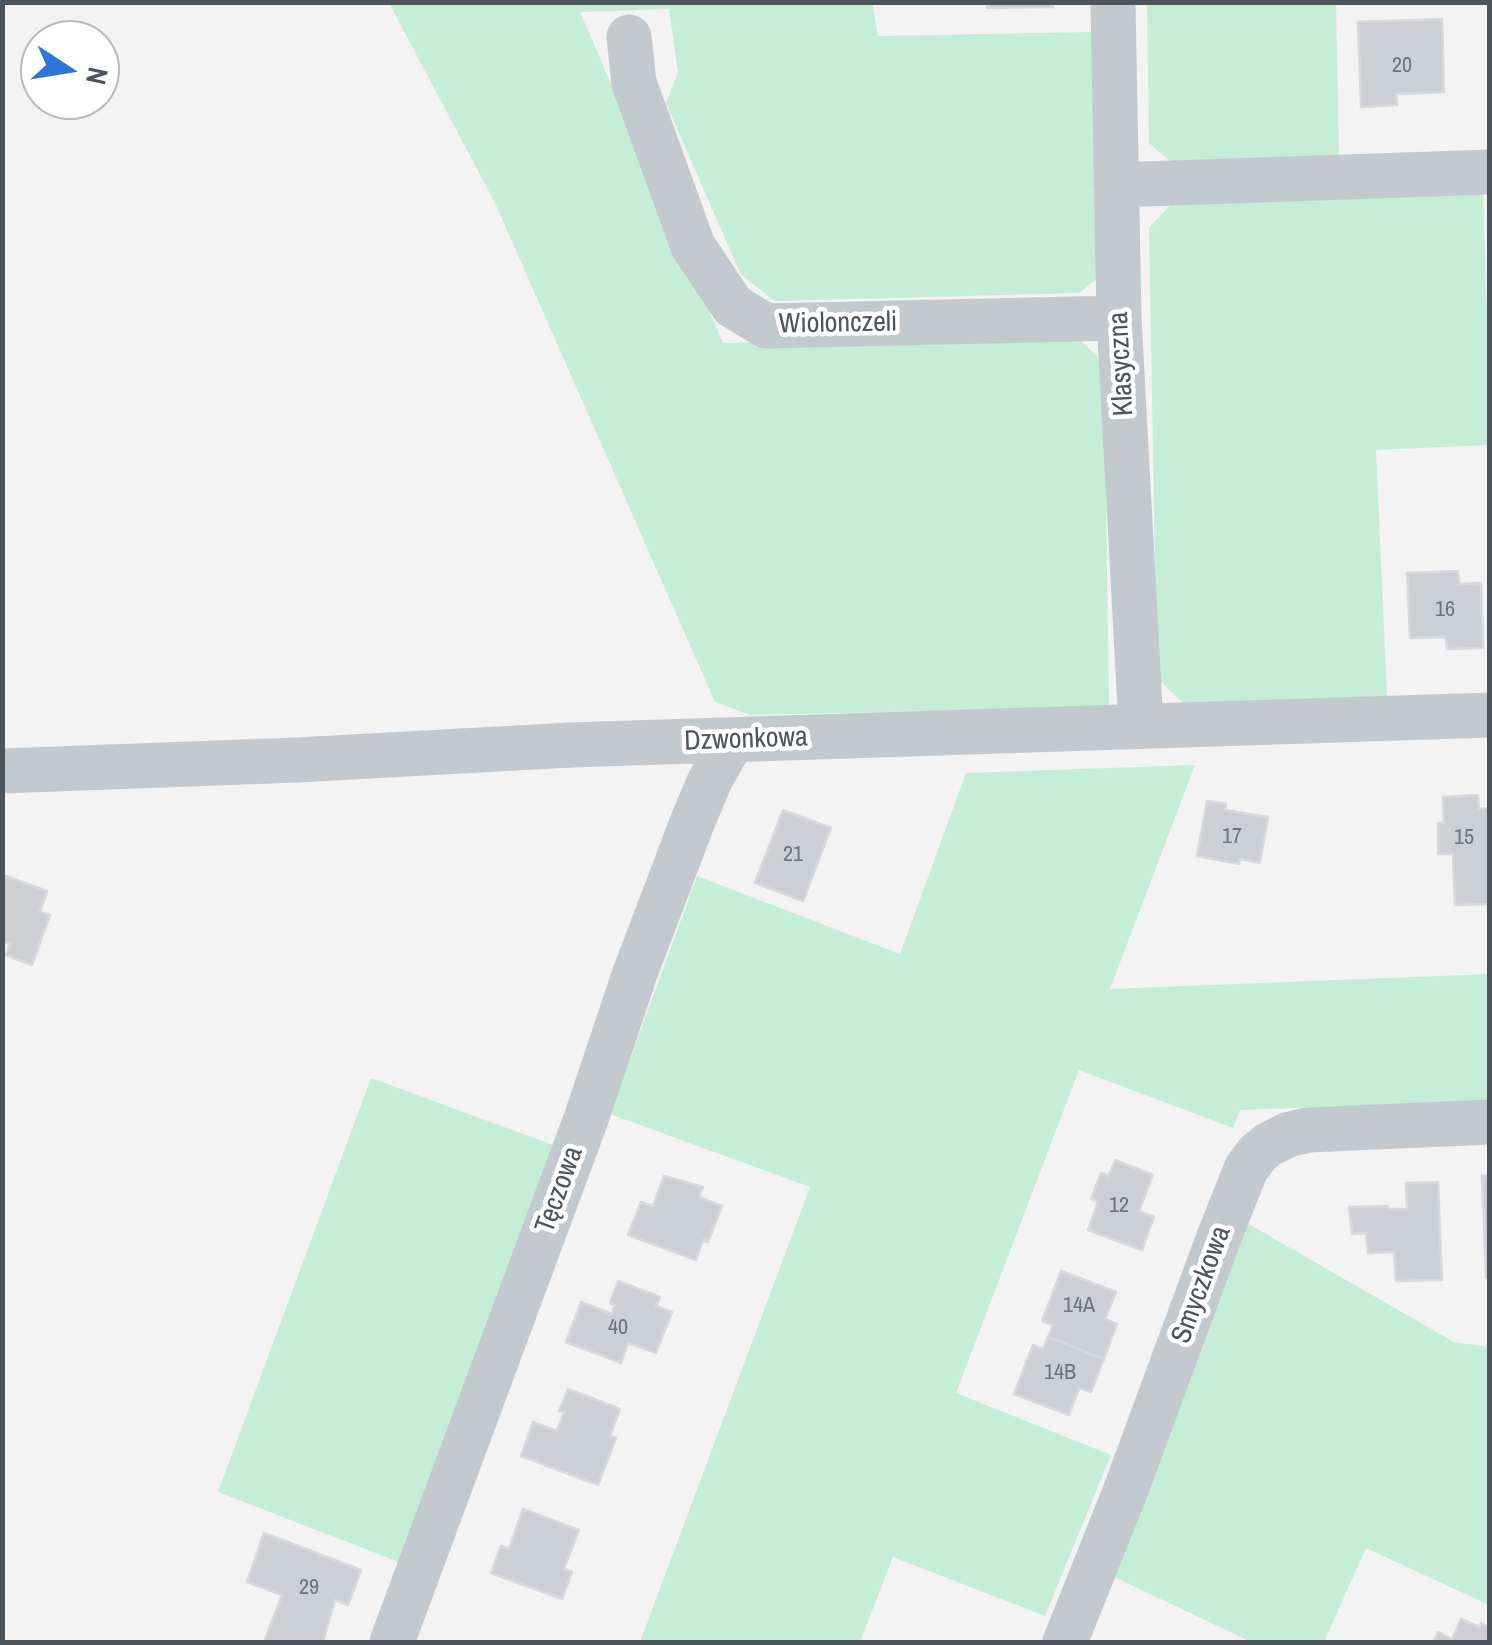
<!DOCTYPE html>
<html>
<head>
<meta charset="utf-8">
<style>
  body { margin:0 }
  #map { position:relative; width:1492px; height:1645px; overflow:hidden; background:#f4f3f3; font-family:"Archivo Narrow",sans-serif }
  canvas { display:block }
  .frame { position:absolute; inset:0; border:5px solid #4c555e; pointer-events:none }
  .north { position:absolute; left:20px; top:20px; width:100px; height:100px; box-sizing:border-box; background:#fff; border:2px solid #b7bbbf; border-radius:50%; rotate:102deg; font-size:28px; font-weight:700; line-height:40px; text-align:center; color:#4c555e }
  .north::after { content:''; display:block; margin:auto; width:35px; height:45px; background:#2b76d6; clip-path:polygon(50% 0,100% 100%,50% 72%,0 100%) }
</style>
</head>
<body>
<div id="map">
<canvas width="1492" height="1645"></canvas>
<div class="frame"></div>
<div class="north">N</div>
</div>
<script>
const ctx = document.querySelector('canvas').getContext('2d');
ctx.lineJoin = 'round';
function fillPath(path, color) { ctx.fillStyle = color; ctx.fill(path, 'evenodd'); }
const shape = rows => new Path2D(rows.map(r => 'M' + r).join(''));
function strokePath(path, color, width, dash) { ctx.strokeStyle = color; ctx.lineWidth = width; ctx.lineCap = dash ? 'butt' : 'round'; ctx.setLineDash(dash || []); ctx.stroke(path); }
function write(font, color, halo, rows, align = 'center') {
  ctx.font = font + ' "Archivo Narrow",sans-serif'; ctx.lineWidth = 9; ctx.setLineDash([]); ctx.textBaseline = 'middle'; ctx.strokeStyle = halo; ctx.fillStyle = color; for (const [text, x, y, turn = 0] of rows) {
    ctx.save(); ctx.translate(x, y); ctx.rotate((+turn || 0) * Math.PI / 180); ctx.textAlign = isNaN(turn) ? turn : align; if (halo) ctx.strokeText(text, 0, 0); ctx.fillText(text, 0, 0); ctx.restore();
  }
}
fillPath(shape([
  [872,2,878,36,1093,32,1101,275,1079,293,775,301,741,275,666,103,678,72,669,9,580,12,723,343,1077,337,1104,363,1109,707,750,715,715,702,495,203,389,3],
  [1147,3,1336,3,1339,156,1171,162,1149,143],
  [1483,193,1489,374,1489,445,1376,450,1387,696,1184,704,1157,678,1149,228,1171,204],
  [1195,765,1110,989,1489,974,1489,1101,1240,1110,1233,1128,1079,1070,956,1393,1111,1455,1045,1616,893,1557,860,1642,640,1642,810,1187,610,1114,697,876,900,954,966,773],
  [371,1078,553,1145,399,1562,218,1492],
  [1245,1222,1454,1342,1489,1347,1489,1605,1366,1548,1324,1642,1251,1642,1106,1573]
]), '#c6edd5');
const building = shape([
  [987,2,1053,2,1053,7,987,8,987,2],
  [1442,19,1444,92,1396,94,1397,105,1361,107,1358,22,1442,19],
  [1458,571,1459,584,1481,583,1483,648,1447,649,1446,637,1410,638,1407,573,1458,571],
  [1478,795,1479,809,1490,808,1490,904,1455,905,1453,854,1438,854,1438,823,1444,823,1443,797,1478,795],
  [1207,801,1226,804,1225,810,1268,817,1260,863,1240,859,1239,864,1197,856,1207,801],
  [783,810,831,828,803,901,755,883,783,810],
  [6,876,47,891,40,912,50,915,32,965,6,955,10,944,2,941,2,885,6,876],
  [1115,1160,1153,1175,1139,1211,1154,1217,1142,1250,1088,1230,1098,1202,1091,1199,1101,1173,1109,1176,1115,1160],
  [1490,1175,1490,1278,1486,1278,1482,1176,1490,1175],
  [664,1176,703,1187,699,1197,722,1206,708,1242,703,1240,696,1260,628,1235,641,1202,653,1206,664,1176],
  [1438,1182,1442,1280,1396,1281,1394,1252,1368,1253,1366,1233,1352,1234,1349,1207,1388,1206,1388,1209,1407,1209,1406,1183,1438,1182],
  [1061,1271,1116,1292,1105,1319,1117,1324,1104,1359,1048,1337,1053,1325,1042,1321,1061,1271],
  [618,1281,660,1297,656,1306,672,1312,656,1353,628,1343,621,1363,566,1342,581,1302,612,1314,615,1305,610,1303,618,1281],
  [1048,1337,1104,1359,1091,1392,1079,1388,1069,1415,1014,1394,1033,1345,1043,1349,1048,1337],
  [568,1389,620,1409,610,1436,616,1438,598,1485,521,1456,533,1422,557,1431,564,1412,559,1411,568,1389],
  [523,1509,579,1530,564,1569,572,1572,562,1599,491,1573,501,1546,509,1549,523,1509],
  [264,1533,361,1570,348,1605,335,1600,323,1642,264,1642,282,1595,247,1582,264,1533],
  [1461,1619,1479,1627,1481,1623,1490,1628,1490,1642,1433,1642,1438,1632,1452,1639,1461,1619]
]);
fillPath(building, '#cdcfd4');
strokePath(building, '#d7d9dd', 2.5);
strokePath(shape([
  [1113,2,1119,318,1141,726],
  [629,37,634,83,693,246,733,306,766,326,1119,318],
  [1116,185,1490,172],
  [2,771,297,760,571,745,1490,715],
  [392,1642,586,1119,635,973,692,823,710,780,732,741],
  [1065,1642,1125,1492,1219,1237,1246,1169,1258,1153,1268,1145,1287,1135,1308,1130,1490,1122]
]), '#c2c9cf', 45);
write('22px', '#6c747c', null, [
  ["20",1402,66],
  ["16",1445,610],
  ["17",1232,837],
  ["15",1464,838],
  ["21",793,855],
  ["12",1119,1206],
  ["14A",1079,1306],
  ["40",618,1328],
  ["14B",1060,1373],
  ["29",309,1588]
]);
write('28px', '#4c555e', '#fff', [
  ["Wiolonczeli",838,324,-1],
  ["Klasyczna",1122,364,-93],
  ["Dzwonkowa",746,740,-2],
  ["Tęczowa",560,1190,-70],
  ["Smyczkowa",1202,1285,-70]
]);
</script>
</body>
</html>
